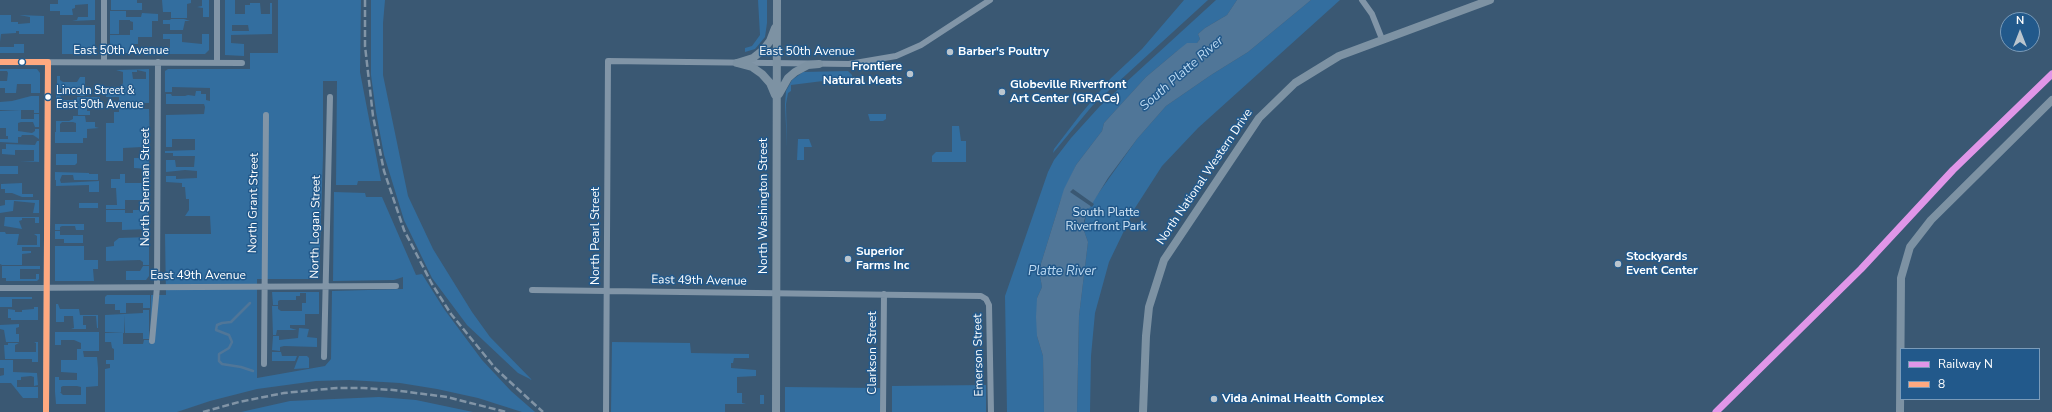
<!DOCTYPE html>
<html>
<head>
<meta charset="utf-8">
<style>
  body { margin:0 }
  #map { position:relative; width:2052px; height:412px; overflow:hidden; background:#3a5873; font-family:"Nunito Sans",sans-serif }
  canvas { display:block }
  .legend { position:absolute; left:1900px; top:348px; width:140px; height:52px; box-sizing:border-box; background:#22598b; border:1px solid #7a9bb9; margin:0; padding:5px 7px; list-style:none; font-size:12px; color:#fff }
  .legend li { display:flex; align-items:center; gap:8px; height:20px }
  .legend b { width:20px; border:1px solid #7a9bb9 }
  .north { position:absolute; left:2000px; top:12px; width:40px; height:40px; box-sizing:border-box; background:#22598b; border:1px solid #7a9bb9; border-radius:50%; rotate:0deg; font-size:11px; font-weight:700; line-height:16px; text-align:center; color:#fff }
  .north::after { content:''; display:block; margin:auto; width:14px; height:18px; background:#bac5ce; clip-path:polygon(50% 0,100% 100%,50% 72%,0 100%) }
</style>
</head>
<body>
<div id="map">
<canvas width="2052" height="412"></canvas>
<ul class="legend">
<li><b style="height:5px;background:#e096e8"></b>Railway N</li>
<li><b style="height:5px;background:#ffa980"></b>8</li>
</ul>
<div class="north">N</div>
</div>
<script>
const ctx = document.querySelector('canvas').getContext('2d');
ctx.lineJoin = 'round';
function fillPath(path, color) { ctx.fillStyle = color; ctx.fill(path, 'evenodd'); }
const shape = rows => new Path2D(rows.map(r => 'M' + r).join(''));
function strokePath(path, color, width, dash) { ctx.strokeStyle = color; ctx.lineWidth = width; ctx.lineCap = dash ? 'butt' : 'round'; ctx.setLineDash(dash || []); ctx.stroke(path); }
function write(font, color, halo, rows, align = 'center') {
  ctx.font = font + ' "Nunito Sans",sans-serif'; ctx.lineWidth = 3; ctx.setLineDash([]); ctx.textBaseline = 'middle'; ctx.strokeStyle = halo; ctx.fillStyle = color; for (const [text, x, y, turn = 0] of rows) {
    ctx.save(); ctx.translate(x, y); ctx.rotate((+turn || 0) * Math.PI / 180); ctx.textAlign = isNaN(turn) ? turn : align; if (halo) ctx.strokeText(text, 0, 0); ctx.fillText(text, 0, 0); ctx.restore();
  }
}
fillPath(shape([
  [58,0,95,0,95,20,72,21,77,20,78,17,88,17,88,4,75,5,75,8,72,9,73,15,60,15,60,11,50,11,50,4,58,4],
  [111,0,137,0,137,3,142,3,142,10,111,10],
  [162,0,191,0,191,3,187,4,187,18,171,18,171,12,163,12],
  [202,0,209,0,209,17,203,17,203,8,197,7,202,6],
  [225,0,243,0,235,0,235,14,245,14,245,5,250,5,250,3,260,3,261,14,270,14,270,3,272,3,272,34,231,35,231,43,244,44,244,56,225,55],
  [232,25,248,25,249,31,232,31],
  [278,0,361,0,360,72,381,181,358,181,357,185,336,185,337,81,323,81,323,156,319,279,257,279,257,378,325,366,331,359,332,291,403,289,403,277,394,280,333,281,334,192,365,193,366,197,382,197,416,275,422,274,444,309,482,360,511,391,535,412,522,412,478,398,437,389,400,383,349,380,316,381,257,389,210,401,177,412,105,412,105,369,110,368,110,364,106,364,106,360,114,360,114,349,112,348,111,342,105,342,105,333,123,333,123,344,143,344,144,340,149,340,150,345,151,295,166,295,165,234,211,234,210,216,185,216,189,210,189,199,186,199,185,187,182,187,182,183,166,182,166,176,176,176,176,179,197,178,197,171,185,170,166,172,166,160,175,160,176,167,194,167,195,156,173,156,173,153,165,153,165,151,195,150,195,139,172,139,172,147,166,147,166,115,204,114,205,107,204,104,166,104,166,94,171,94,172,96,185,96,188,95,195,96,196,91,201,91,201,94,206,94,206,100,210,101,210,88,172,87,172,92,165,92,165,71,168,69,250,69,250,53,278,53],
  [371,0,385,0,383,23,383,75,408,196,433,249,472,312,490,337,532,380,518,373,467,325,432,278,404,220,384,155,376,112,371,75],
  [758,0,767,0,767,23,765,37,755,49,745,52,745,48,752,46,760,35],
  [1184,0,1208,0,1093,105,1053,153,1054,149,1080,115,1111,78,1142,49],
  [1216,0,1237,0,1227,15,1205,28,1198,34,1200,39,1197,43,1177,51,1146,77,1104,123,1102,131,1076,165,1060,202,1039,270,1042,287,1037,298,1037,336,1043,356,1044,412,1007,412,1005,296,1048,172,1054,160,1071,138,1100,106],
  [1311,0,1340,0,1198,128,1162,166,1135,208,1109,262,1095,313,1091,356,1090,412,1077,412,1079,316,1088,242,1083,228,1087,212,1095,198,1137,139,1166,106,1211,75,1248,52],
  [110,11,126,11,126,17,141,17,142,13,158,14,158,21,152,21,152,37,138,37,138,44,132,44,132,53,114,53,110,50,110,35,130,35,130,30,133,30,133,22,130,21,130,20,119,20,119,34,110,34],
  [0,15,11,15,11,22,18,22,18,24,30,23,30,17,19,15,44,16,44,34,19,34,19,31,16,31,16,33,1,34,0,42],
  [171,19,184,19,190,21,185,21,183,30,170,30,170,24,163,24,163,20,170,20],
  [62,25,95,25,95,50,91,54,62,54],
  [163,34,182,34,182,42,202,44,202,34,209,34,209,50,205,54,163,54,163,48,170,48,170,39,163,39],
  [14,44,24,44,24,53,0,53,0,47,14,47],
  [0,69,37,69,40,73,40,93,31,93,31,84,17,84,16,93,5,93,5,88,0,88,0,81,7,81,8,73,7,71,0,71],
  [149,69,149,103,119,103,119,97,106,97,106,87,121,87,123,83,123,72,116,70],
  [137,70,146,72,146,79,133,79,132,72,137,72],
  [848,71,852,75,853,82,850,85,848,85,847,78,791,85,791,91,788,93,786,104,787,148,785,104,786,91,792,80,803,72],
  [57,76,60,76,60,80,63,82,77,82,80,77,85,77,85,96,77,96,76,88,62,88,60,89,60,94,57,94],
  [56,95,60,95,62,100,77,100,77,97,100,97,100,105,87,106,87,111,90,111,90,115,78,115,78,101,56,101],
  [31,96,39,96,39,113,34,113,34,110,0,110,0,102,12,101],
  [119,109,149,109,150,154,145,154,145,148,142,147,123,148,123,161,106,161,106,123,114,123,114,112,119,112],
  [21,110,21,119,34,119,34,114,39,114,39,127,35,127,33,122,21,122,18,123,18,131,32,133,35,131,35,129,39,129,39,139,33,135,22,135,21,137,18,137,18,143,0,142,0,139,8,139,8,136,6,136,6,128,0,128,0,111],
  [868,114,886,114,886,119,883,121,870,121],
  [73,116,85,116,86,122,95,122,95,127,99,128,87,129,87,138,83,138,83,143,55,143,55,132,76,132,76,123,73,122,62,122,60,124,60,132,56,132,56,121,69,121,73,119],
  [952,126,959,126,961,141,966,141,966,162,932,162,932,156,936,152,952,152],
  [798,139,809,139,812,147,804,147,804,160,797,160],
  [37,141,39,141,39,162,20,161,34,161,34,150,15,150,15,155,2,154,2,149,6,149,6,144,35,145],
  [56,154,77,154,77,163,75,165,56,165],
  [134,158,149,158,149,169,134,168],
  [0,166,18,166,18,174,0,174],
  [55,172,89,173,89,174,98,174,98,180,74,180,73,175,62,175,60,180,55,180],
  [120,174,125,174,125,183,148,183,148,209,142,209,144,201,142,200,125,200,125,209,106,209,106,205,117,205,116,188,111,188,111,179,120,179],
  [56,180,60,180,61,183,99,181,99,192,89,192,89,185,56,186],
  [22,183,22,194,33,194,33,197,22,197,12,193,5,193,5,189,1,189,1,184],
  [5,200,39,200,39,213,33,213,35,203,14,201,13,211,0,213,0,206,5,205],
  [79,203,98,203,98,208,79,208],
  [106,210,125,210,125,213,133,213,133,210,148,210,148,229,122,230,122,222,106,222],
  [5,217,39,217,39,223,35,223,35,218,22,218,22,220,19,221,22,229,4,226],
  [55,224,84,224,84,230,76,230,75,226,62,226,60,227,60,230,55,230],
  [55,231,60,231,60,235,83,235,83,243,64,243,64,239,55,239],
  [0,232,5,232,6,234,19,234,17,245,37,245,37,236,34,234,40,234,40,247,22,247,22,251,31,251,31,253,22,254,22,265,2,265,0,264],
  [149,237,149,265,143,265,143,262,140,260,106,261,106,247,114,246,114,242,119,238],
  [55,246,84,246,84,260,98,260,98,280,98,269,93,269,94,281,55,281],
  [2,266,40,266,40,269,20,269,20,279,36,279,36,274,39,274,39,279,37,281,6,281,6,278,2,278],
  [143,266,149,266,149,276,146,280,126,280,126,271,140,271],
  [272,292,319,292,319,314,305,314,305,325,290,325,290,328,297,330,277,330,276,335,273,335,272,306,278,306,278,309,281,311,302,311,302,303,306,303,306,293,300,293,300,296,296,296,296,300,280,300,278,301,278,305,273,305],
  [107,295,150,295,150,308,143,308,143,303,126,303,126,313,120,313,120,310,115,310,115,304,105,304,105,297],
  [0,297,32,297,32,299,12,299,12,307,0,307],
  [56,304,58,304,60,309,79,309,80,315,98,315,98,328,97,328,96,316,83,316,83,325,86,325,86,329,71,329,74,328,73,316,64,316,64,322,56,322],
  [34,307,38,307,38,320,11,320,11,318,8,318,8,309,15,310,15,312,22,312,22,310,34,309],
  [143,310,149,310,149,339,143,339,143,333,125,333,125,315,124,333,105,332,105,315,143,313],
  [19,324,19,327,16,328,16,334,19,334,19,342,6,342,4,330,0,329,0,325],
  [299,328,309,329,307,337,317,338,317,347,284,346,280,347,280,351,272,350,273,336,279,336,279,340,298,338],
  [55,332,99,332,99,351,83,351,84,357,97,357,98,368,98,386,86,387,86,404,56,404,55,392,60,392,63,395,81,395,81,387,77,386,77,373,61,372,61,360,77,360,77,349,81,349,81,343,74,340,61,340,61,345,55,345],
  [34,342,38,342,38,362,32,362,32,359,5,359,4,345,8,345,8,343,19,343,15,345,15,352,36,352,36,343],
  [612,342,690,343,691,353,749,354,749,358,734,358,733,363,731,363,731,368,756,370,756,376,737,377,737,393,742,393,742,403,746,404,760,404,760,395,764,395,764,404,725,404,725,412,611,412],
  [272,352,281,352,282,356,297,356,295,361,272,361],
  [299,356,307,356,309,358,309,368,294,369],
  [0,360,13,360,13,368,0,368],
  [4,368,13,368,13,372,37,373,38,385,34,386,34,377,31,376,21,377,21,380,17,380,17,387,38,387,38,398,23,398,11,383,0,383,0,376,4,375],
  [55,377,59,377,59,380,77,380,77,386,63,386,61,387,61,392,55,392],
  [986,385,986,412,892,412,892,386],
  [785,387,880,388,880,412,785,412],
  [379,397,416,400,473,412,241,412,290,401]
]), '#336e9f');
fillPath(shape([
  [1237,0,1311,0,1248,52,1211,75,1166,106,1137,139,1108,178,1087,212,1084,221,1083,228,1088,242,1079,316,1077,412,1044,412,1043,356,1037,336,1036,317,1037,298,1042,287,1039,270,1064,189,1076,165,1102,131,1104,123,1114,112,1146,77,1177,51,1187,43,1197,43,1200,39,1198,34,1205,28,1227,15]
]), '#507698');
fillPath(shape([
  [1073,189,1094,204,1092,207,1070,192]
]), '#3a5873');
strokePath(shape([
  [250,303,231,322,222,323,217,325,216,330,229,335,232,342,229,348,219,354,219,361,222,364,241,367,253,371]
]), '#507698', 2.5);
strokePath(shape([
  [1362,0,1372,14,1382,39],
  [0,62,242,63],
  [104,62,104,0],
  [217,62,217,0],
  [0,288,396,286],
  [532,290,981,296,986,299,989,305,991,412],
  [152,341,157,287,158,62],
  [324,357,330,97],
  [264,364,266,115],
  [46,412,48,62],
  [606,412,608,61,849,64,896,56,921,45,990,0],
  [883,412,884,294]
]), '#8195a7', 6);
strokePath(shape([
  [737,63,753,58,763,50,770,41,775,28],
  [737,63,752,67,762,74,770,83,775,95],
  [779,94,788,78,795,72,808,65,819,64],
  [776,412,777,0],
  [1143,412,1146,336,1149,307,1164,260,1259,118,1295,83,1339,56,1490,0],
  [1900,412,1901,278,1910,247,1931,220,2052,100]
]), '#7d92a3', 8);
strokePath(shape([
  [365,0,365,46,373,116,384,171,404,230,432,284,451,314,496,369,543,412],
  [203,412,239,402,284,393,337,388,363,388,393,390,447,397,506,412]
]), '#8194a6', 2.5, [7, 3]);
strokePath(shape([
  [0,62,48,62],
  [46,412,48,62]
]), '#ffa980', 6);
strokePath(shape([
  [1716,412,1861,269,1953,170,2052,74]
]), '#e096e8', 7);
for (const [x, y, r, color] of [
  [950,52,4,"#bac5ce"],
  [22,62,3.5,"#fff"],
  [910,74,4,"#bac5ce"],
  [1002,92,4,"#bac5ce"],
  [48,97,3.5,"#fff"],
  [848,259,4,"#bac5ce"],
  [1618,264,4,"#bac5ce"],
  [1214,399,4,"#bac5ce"]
]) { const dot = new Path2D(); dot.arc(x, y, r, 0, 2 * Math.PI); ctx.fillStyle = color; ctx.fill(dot); strokePath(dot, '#22598b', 1.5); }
write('11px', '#fff', '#22598b', [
  ["Lincoln Street &",56,91],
  ["East 50th Avenue",56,105]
], 'left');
write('12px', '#fff', '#22598b', [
  ["East 50th Avenue",121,51],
  ["East 50th Avenue",807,52],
  ["North National Western Drive",1205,177,-56],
  ["North Sherman Street",146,187,-90],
  ["North Grant Street",254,203,-89],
  ["North Washington Street",764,206,-90],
  ["North Logan Street",316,227,-89],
  ["North Pearl Street",596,236,-90],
  ["East 49th Avenue",198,276],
  ["East 49th Avenue",699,281,1],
  ["Clarkson Street",873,353,-90],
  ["Emerson Street",979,355,-91]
]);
write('bold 12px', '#fff', '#22598b', [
  ["Barber's Poultry",958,52],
  ["Frontiere",902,67,"right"],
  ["Natural Meats",902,81,"right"],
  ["Globeville Riverfront",1010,85],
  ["Art Center (GRACe)",1010,99],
  ["Superior",856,252],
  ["Farms Inc",856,266],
  ["Stockyards",1626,257],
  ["Event Center",1626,271],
  ["Vida Animal Health Complex",1222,399]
], 'left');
write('12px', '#d4e8f8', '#22598b', [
  ["South Platte",1106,213],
  ["Riverfront Park",1106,227]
]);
write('italic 13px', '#bbd9f2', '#22598b', [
  ["South Platte River",1182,74,-41],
  ["Platte River",1062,272]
]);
</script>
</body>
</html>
